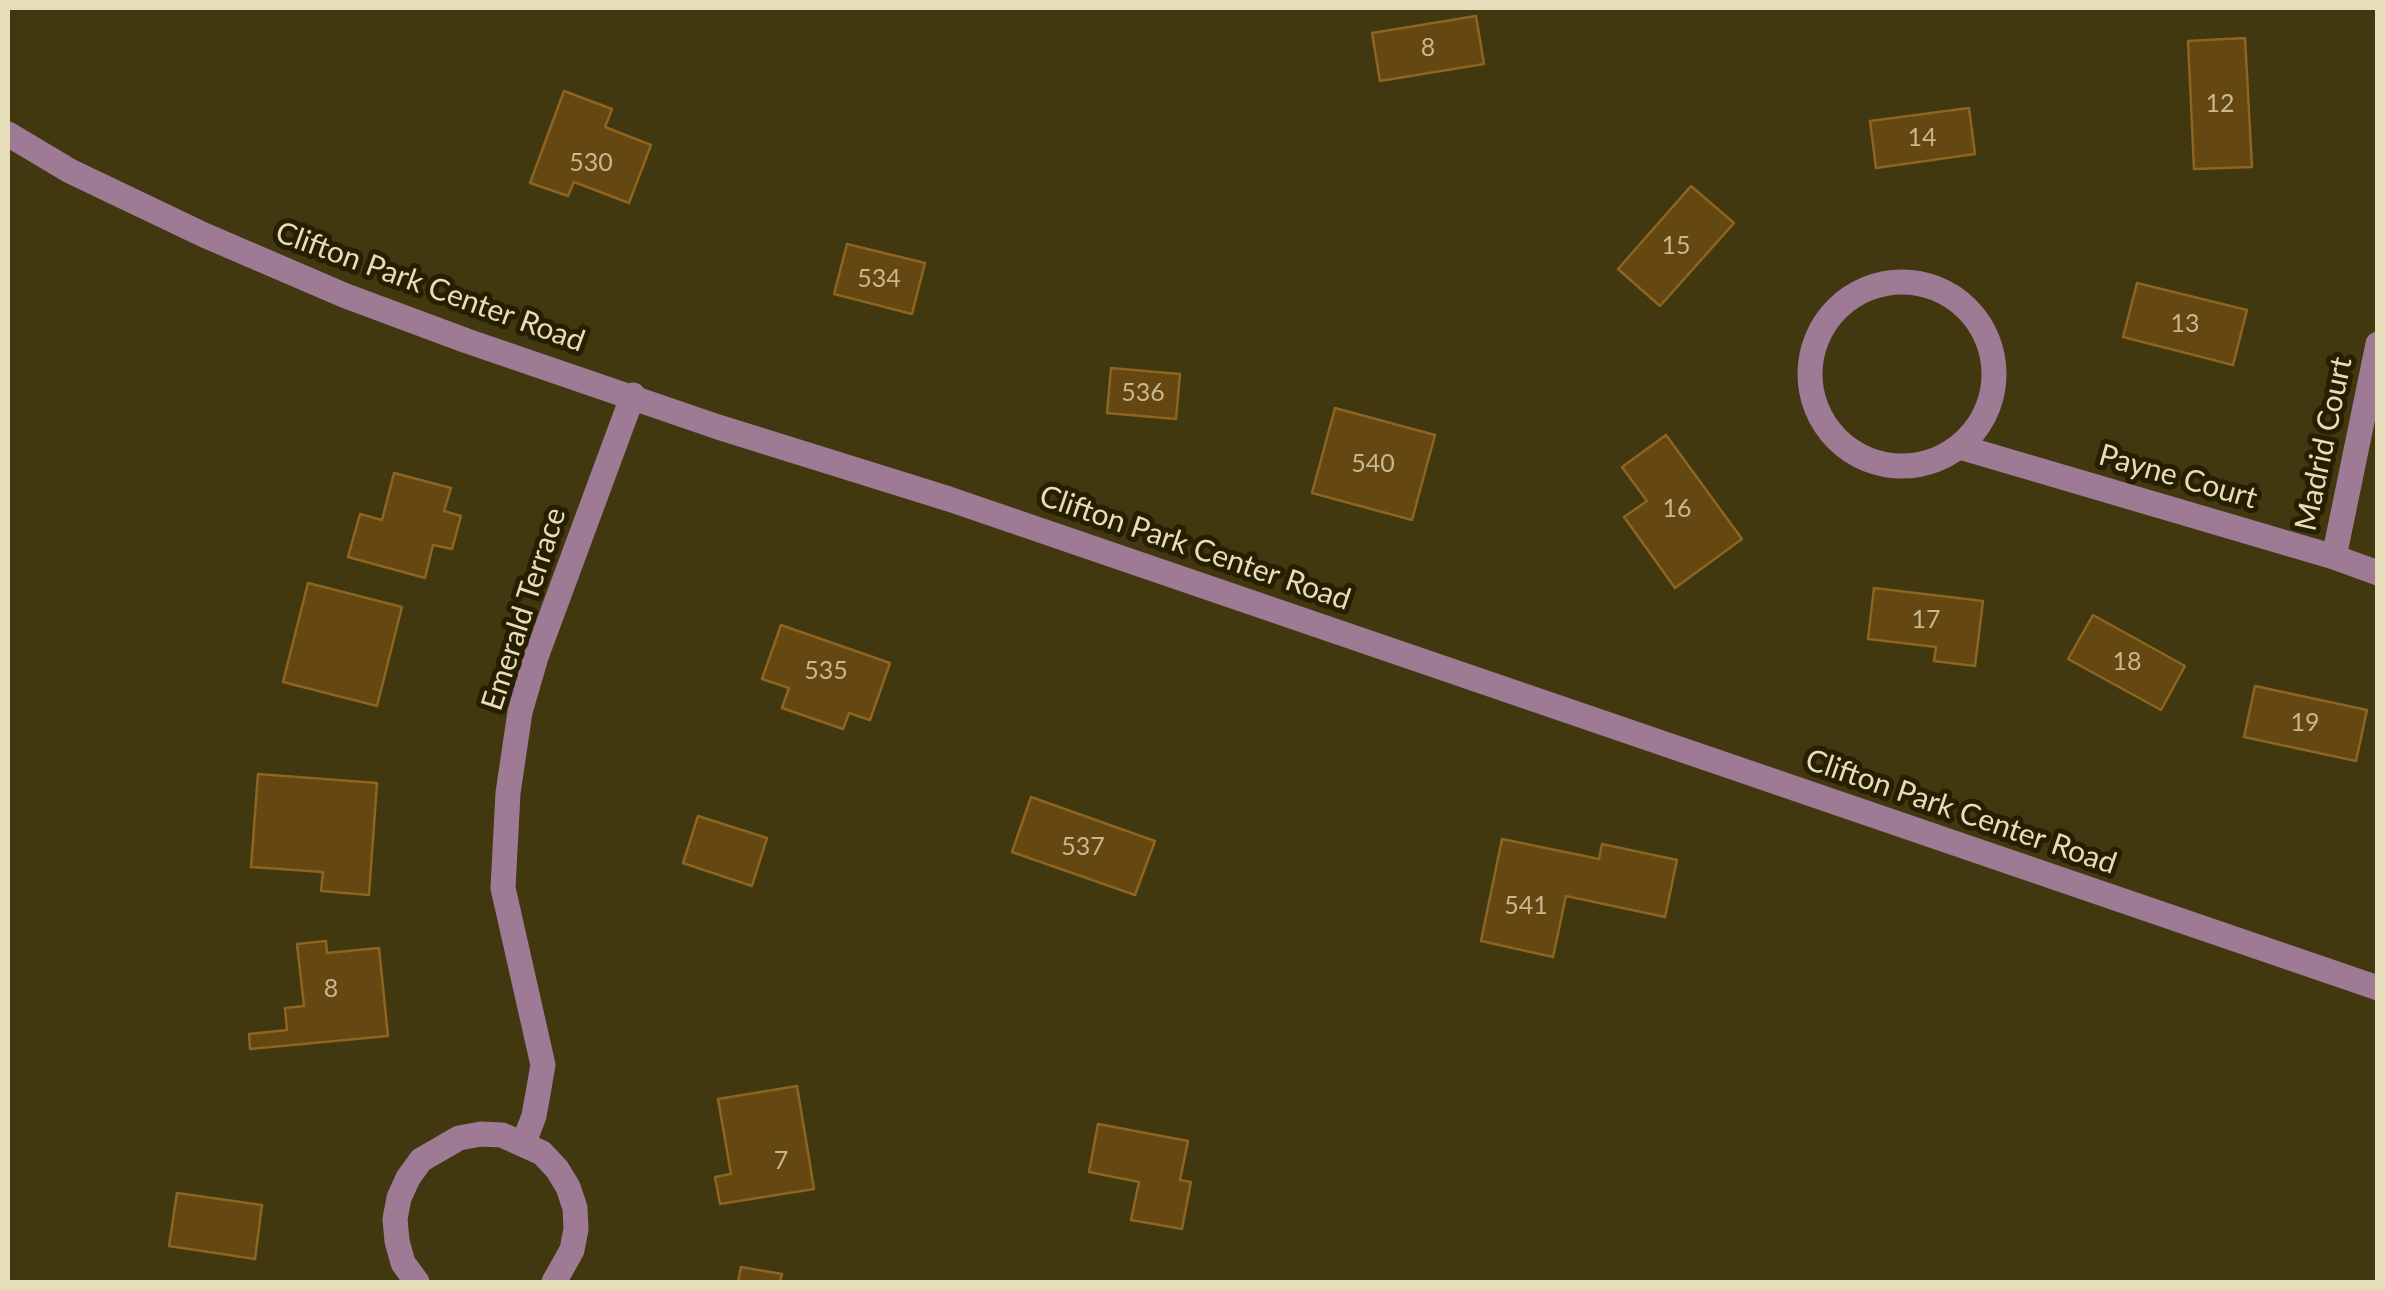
<!DOCTYPE html>
<html>
<head>
<meta charset="utf-8">
<style>
  body { margin:0 }
  #map { position:relative; width:2385px; height:1290px; overflow:hidden; background:#413810; font-family:Lato,sans-serif }
  canvas { display:block }
  .frame { position:absolute; inset:0; border:10px solid #e6deb9; pointer-events:none }
</style>
</head>
<body>
<div id="map">
<canvas width="2385" height="1290"></canvas>
<div class="frame"></div>
</div>
<script>
const ctx = document.querySelector('canvas').getContext('2d');
ctx.lineJoin = 'round';
function fillPath(path, color) { ctx.fillStyle = color; ctx.fill(path, 'evenodd'); }
const shape = rows => new Path2D(rows.map(r => 'M' + r).join(''));
function strokePath(path, color, width, dash) { ctx.strokeStyle = color; ctx.lineWidth = width; ctx.lineCap = dash ? 'butt' : 'round'; ctx.setLineDash(dash || []); ctx.stroke(path); }
function write(font, color, halo, rows, align = 'center') {
  ctx.font = font + ' Lato,sans-serif'; ctx.lineWidth = 10; ctx.setLineDash([]); ctx.textBaseline = 'middle'; ctx.strokeStyle = halo; ctx.fillStyle = color; for (const [text, x, y, turn = 0] of rows) {
    ctx.save(); ctx.translate(x, y); ctx.rotate((+turn || 0) * Math.PI / 180); ctx.textAlign = isNaN(turn) ? turn : align; if (halo) ctx.strokeText(text, 0, 0); ctx.fillText(text, 0, 0); ctx.restore();
  }
}
const building = shape([
  [1476,16,1484,64,1380,81,1372,33,1476,16],
  [2245,38,2252,167,2194,169,2188,41,2245,38],
  [564,91,612,109,605,127,651,145,629,203,574,182,568,196,530,183,564,91],
  [1969,108,1975,154,1876,168,1870,121,1969,108],
  [1691,186,1734,223,1660,306,1618,269,1691,186],
  [847,244,925,263,912,314,834,294,847,244],
  [2137,283,2247,310,2233,365,2123,337,2137,283],
  [1111,368,1180,374,1176,419,1107,413,1111,368],
  [1335,408,1435,435,1412,520,1312,493,1335,408],
  [1666,435,1742,539,1675,588,1624,517,1647,501,1622,467,1666,435],
  [394,473,451,488,444,511,461,516,452,549,433,545,425,578,348,557,360,514,382,520,394,473],
  [308,583,402,607,377,706,283,682,308,583],
  [1874,588,1983,601,1975,666,1934,661,1936,647,1868,639,1874,588],
  [2093,615,2185,666,2161,710,2068,659,2093,615],
  [781,625,890,663,870,720,849,713,843,729,782,708,789,688,762,679,781,625],
  [2255,686,2367,710,2356,761,2244,737,2255,686],
  [258,774,377,783,369,895,321,891,323,872,251,867,258,774],
  [1031,797,1155,841,1135,895,1012,852,1031,797],
  [698,816,767,838,752,886,683,863,698,816],
  [1502,839,1599,859,1602,844,1677,860,1665,917,1566,896,1553,957,1481,941,1502,839],
  [326,941,327,953,379,948,388,1036,250,1049,249,1034,287,1030,285,1008,304,1006,297,944,326,941],
  [797,1086,814,1189,720,1204,715,1177,731,1174,718,1099,797,1086],
  [1098,1124,1188,1141,1180,1180,1191,1182,1182,1229,1131,1220,1139,1182,1089,1172,1098,1124],
  [177,1193,262,1205,255,1259,169,1246,177,1193],
  [741,1267,782,1274,780,1282,738,1282,741,1267]
]);
fillPath(building, '#654712');
strokePath(building, '#8d6521', 2.5);
strokePath(shape([
  [8,134,70,171,204,235,346,296,467,341,718,427,949,499,2378,988],
  '1810 374a92 92 0 1 1 184 0a92 92 0 1 1-184 0Z',
  [1960,447,2334,557,2378,573],
  [2334,557,2378,344],
  [524,1142,534,1116,543,1065,503,888,508,793,520,712,536,657,633,395],
  [417,1282,403,1263,397,1241,395,1219,399,1198,408,1178,421,1160,459,1138,481,1134,502,1135,542,1153,557,1169,568,1187,575,1208,576,1229,572,1250,554,1282]
]), '#9e7a94', 25);
write('25px', '#c6b88f', null, [
  ["8",1428,48],
  ["12",2220,104],
  ["14",1922,138],
  ["530",591,163],
  ["15",1676,246],
  ["534",879,279],
  ["13",2185,324],
  ["536",1143,393],
  ["540",1373,464],
  ["16",1677,509],
  ["17",1926,620],
  ["18",2127,662],
  ["535",826,671],
  ["19",2305,723],
  ["537",1083,847],
  ["541",1526,906],
  ["8",331,989],
  ["7",781,1161]
]);
write('30px', '#e6deb9', '#261f01', [
  ["Clifton Park Center Road",430,287,20],
  ["Madrid Court",2324,444,-78],
  ["Payne Court",2178,477,16],
  ["Clifton Park Center Road",1195,548,19],
  ["Emerald Terrace",524,609,-72],
  ["Clifton Park Center Road",1961,812,19]
]);
</script>
</body>
</html>
